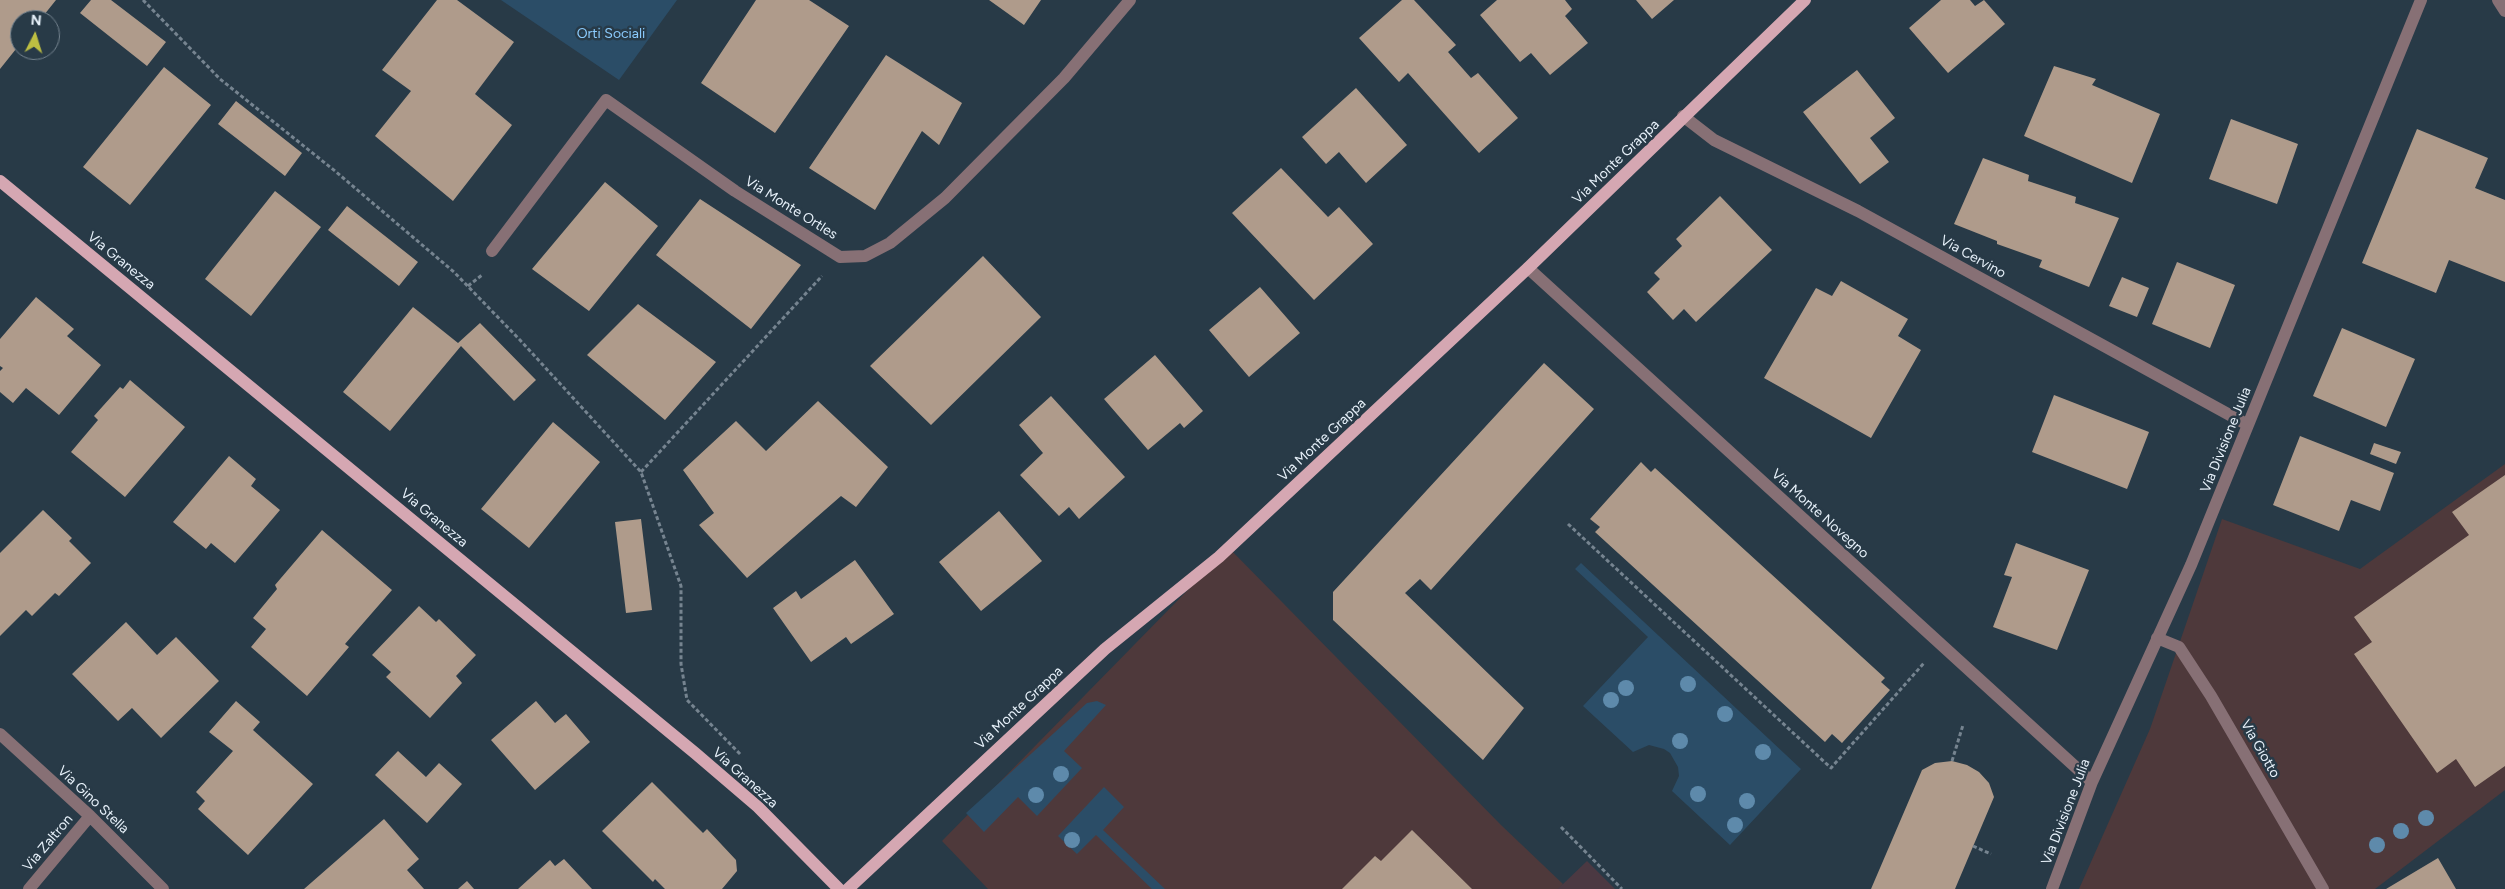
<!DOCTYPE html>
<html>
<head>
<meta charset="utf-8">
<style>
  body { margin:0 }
  #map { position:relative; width:2505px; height:889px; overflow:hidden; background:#283a47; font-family:Figtree,sans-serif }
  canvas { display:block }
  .north { position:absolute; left:10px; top:10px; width:50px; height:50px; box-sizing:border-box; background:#283a47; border:1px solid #74838f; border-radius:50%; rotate:5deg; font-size:14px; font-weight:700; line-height:20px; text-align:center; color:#e7f1fa }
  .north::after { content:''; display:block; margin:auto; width:18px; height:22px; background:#bebf42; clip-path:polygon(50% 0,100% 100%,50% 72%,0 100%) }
</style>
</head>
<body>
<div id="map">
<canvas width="2505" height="889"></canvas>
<div class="north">N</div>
</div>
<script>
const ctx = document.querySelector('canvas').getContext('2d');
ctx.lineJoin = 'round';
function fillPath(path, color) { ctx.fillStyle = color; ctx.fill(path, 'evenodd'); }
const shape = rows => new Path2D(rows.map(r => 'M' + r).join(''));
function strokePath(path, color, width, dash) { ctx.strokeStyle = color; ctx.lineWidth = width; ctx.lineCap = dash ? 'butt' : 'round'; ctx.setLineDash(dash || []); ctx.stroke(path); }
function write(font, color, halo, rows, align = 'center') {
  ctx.font = font + ' Figtree,sans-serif'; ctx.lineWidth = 5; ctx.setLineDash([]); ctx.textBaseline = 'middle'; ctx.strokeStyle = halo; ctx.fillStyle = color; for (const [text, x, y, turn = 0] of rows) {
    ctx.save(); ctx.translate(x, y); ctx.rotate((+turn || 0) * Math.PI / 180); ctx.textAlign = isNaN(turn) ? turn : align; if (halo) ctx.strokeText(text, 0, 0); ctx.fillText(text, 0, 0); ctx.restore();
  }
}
fillPath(shape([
  [2505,464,2505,790,2375,889,2079,889,2150,729,2222,519,2360,569],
  [1229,548,1501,825,1563,884,1558,889,988,889,942,841]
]), '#4e393b');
fillPath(shape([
  [1587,861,1615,889,1557,889,1563,884]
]), '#4b3942');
fillPath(shape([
  [501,0,677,0,619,80],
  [1581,563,1801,769,1730,845,1672,791,1679,776,1678,767,1670,753,1664,749,1649,745,1633,752,1583,706,1648,637,1575,569],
  [1097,701,1106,705,1064,751,1082,768,1037,816,1018,797,984,832,966,813,1087,703],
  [1104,787,1124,807,1103,830,1165,889,1152,889,1096,835,1077,854,1058,836]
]), '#2b4d67');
fillPath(shape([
  [0,0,56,0,40,20,20,20,20,44,0,69],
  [91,0,111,0,166,42,147,66,80,13],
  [437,0,457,0,514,42,475,94,512,125,453,201,375,136,411,91,382,70],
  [756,0,809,0,849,26,775,133,701,83],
  [989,0,1041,0,1024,25],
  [1402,0,1414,0,1456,45,1448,52,1471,78,1478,73,1518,118,1479,153,1408,73,1399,82,1359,38],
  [1497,0,1565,0,1572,9,1565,16,1588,43,1550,75,1531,53,1520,62,1480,15],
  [1636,0,1674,0,1652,19],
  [1941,0,1970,0,1975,6,1984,0,2005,24,1948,73,1909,28],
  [886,55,962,103,939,145,922,131,875,210,809,168],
  [2054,66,2096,79,2092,85,2160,114,2132,183,2024,136],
  [164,67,211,105,130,205,83,167],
  [1857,70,1895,118,1870,138,1889,162,1860,184,1803,112],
  [1356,88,1407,145,1366,183,1339,152,1326,164,1302,137],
  [236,101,302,153,285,176,218,124],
  [2231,119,2298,144,2277,204,2209,179],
  [2417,129,2488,158,2475,188,2505,200,2505,282,2449,260,2436,293,2362,263],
  [1983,158,2029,175,2028,181,2076,197,2075,203,2119,218,2089,287,2039,267,2042,260,1997,244,1997,241,1954,224],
  [1281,168,1328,217,1339,207,1373,244,1314,300,1232,213],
  [605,182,658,226,589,311,532,269],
  [275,191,321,227,251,316,205,279],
  [1720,196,1772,250,1696,322,1684,309,1673,320,1647,292,1660,279,1654,273,1682,246,1676,239],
  [700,199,801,265,751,329,656,255],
  [347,206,418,262,399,286,328,230],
  [983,256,1041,317,931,425,870,366],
  [2177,262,2235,285,2210,348,2152,324],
  [2122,277,2149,288,2137,317,2109,306],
  [1841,281,1908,319,1898,336,1921,350,1871,438,1764,378,1816,288,1832,296],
  [1260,287,1300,333,1249,377,1209,330],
  [36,297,74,329,67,336,101,365,59,415,26,388,13,403,0,392,0,371,3,368,0,366,0,339],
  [638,304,716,362,665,420,587,355],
  [413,307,458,343,480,323,536,380,514,401,461,346,390,431,343,392],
  [2342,328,2415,359,2386,427,2313,396],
  [1155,355,1203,411,1184,428,1180,423,1148,450,1104,399],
  [1544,363,1594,409,1431,590,1420,579,1405,593,1524,708,1483,760,1333,620,1333,592],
  [130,380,185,427,125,497,71,452,98,420,94,416,120,387,123,389],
  [2054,395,2149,432,2127,489,2032,452],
  [1051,396,1125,477,1079,519,1069,507,1059,516,1020,475,1043,453,1019,425],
  [818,401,888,467,856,507,841,496,747,578,699,525,714,513,683,470,736,421,766,451],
  [553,422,600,462,529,548,481,509],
  [2300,436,2394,473,2380,511,2351,500,2339,531,2273,505],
  [2374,443,2401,452,2396,464,2370,454],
  [229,456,256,479,251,486,280,510,235,563,211,543,206,549,173,522],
  [1641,462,1651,472,1655,468,1885,678,1881,682,1890,690,1842,743,1832,734,1825,742,1595,532,1600,527,1590,519],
  [2505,475,2505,766,2475,787,2456,759,2437,773,2354,654,2372,642,2354,617,2469,535,2452,512],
  [43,510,72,538,69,541,91,563,59,596,55,593,32,616,26,610,0,636,0,553],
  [999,511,1042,561,981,611,939,562],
  [641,519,652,610,626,613,615,522],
  [322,530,392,590,345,644,349,647,307,696,251,647,266,629,253,618,277,589,275,585],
  [2016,543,2089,570,2057,650,1993,627,2012,577,2004,575],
  [855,560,894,614,851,644,846,637,811,662,773,608,796,591,801,599],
  [419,606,436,622,439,619,476,655,456,676,462,683,430,718,386,677,391,672,372,655],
  [126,622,157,655,176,637,219,681,161,738,132,708,118,721,72,674],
  [236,701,260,722,253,730,313,784,248,855,198,809,205,801,196,792,233,751,209,732],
  [536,701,555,723,566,714,590,742,535,790,491,740],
  [398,751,426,777,439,763,462,784,427,823,375,775],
  [1952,761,1967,765,1979,772,1989,783,1994,797,1955,889,1871,889,1922,770,1935,763],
  [652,782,703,833,707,829,736,860,737,871,722,889,665,889,655,879,653,882,602,831],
  [384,819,419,859,407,870,424,889,304,889],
  [1412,830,1472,889,1342,889,1375,856,1381,861],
  [2438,858,2456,889,2386,889],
  [564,859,592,889,518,889,550,860,555,866],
  [467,881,474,889,458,889]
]), '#af9b8b');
strokePath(shape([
  [143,0,220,79,335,171,454,272,520,340,641,472,681,586,681,664,687,700,741,755],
  [468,286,482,275],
  [641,472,822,276],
  [1568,524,1831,768,1924,663],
  [1952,761,1963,725],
  [1561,827,1622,889],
  [1973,846,1991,854]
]), '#768490', 3, [4, 2.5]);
strokePath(shape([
  [2498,0,2505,11],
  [1683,116,1714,140,1858,211,2248,425],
  [492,251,606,100,735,191,840,257,865,256,890,243,945,198,1064,78,1130,0],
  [1528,268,2092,782],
  [2157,638,2179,647,2211,696,2323,889],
  [0,734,90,816,163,889],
  [29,889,90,816],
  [2052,889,2092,782,2191,565,2421,0]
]), '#877075', 12);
strokePath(shape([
  [0,181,695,753,758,807,839,889],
  [848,889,1105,649,1219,557,1528,268,1805,0]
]), '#d5a7b2', 12);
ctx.fillStyle = '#5e8aab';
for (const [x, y] of [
  [1688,684],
  [1626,688],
  [1611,700],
  [1725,714],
  [1680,741],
  [1763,752],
  [1061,774],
  [1698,794],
  [1036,795],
  [1747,801],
  [2426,818],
  [1735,825],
  [2401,831],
  [1072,840],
  [2377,845]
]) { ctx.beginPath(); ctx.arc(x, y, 8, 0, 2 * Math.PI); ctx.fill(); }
write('14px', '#8bcbfd', '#283a47', [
  ["Orti Sociali",611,34]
]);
write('14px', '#e7f1fa', '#283a47', [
  ["Via Monte Grappa",1616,162,-44],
  ["Via Monte Ortles",791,208,32],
  ["Via Cervino",1973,257,29],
  ["Via Granezza",121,261,39],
  ["Via Monte Grappa",1322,440,-43],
  ["Via Divisione Julia",2226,440,-68],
  ["Via Monte Novegno",1820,514,42],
  ["Via Granezza",434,518,40],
  ["Via Monte Grappa",1019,708,-43],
  ["Via Giotto",2260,749,60],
  ["Via Granezza",745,778,42],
  ["Via Gino Stella",93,800,43],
  ["Via Divisione Julia",2066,812,-69],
  ["Via Zaltron",48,843,-50]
]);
</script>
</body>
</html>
